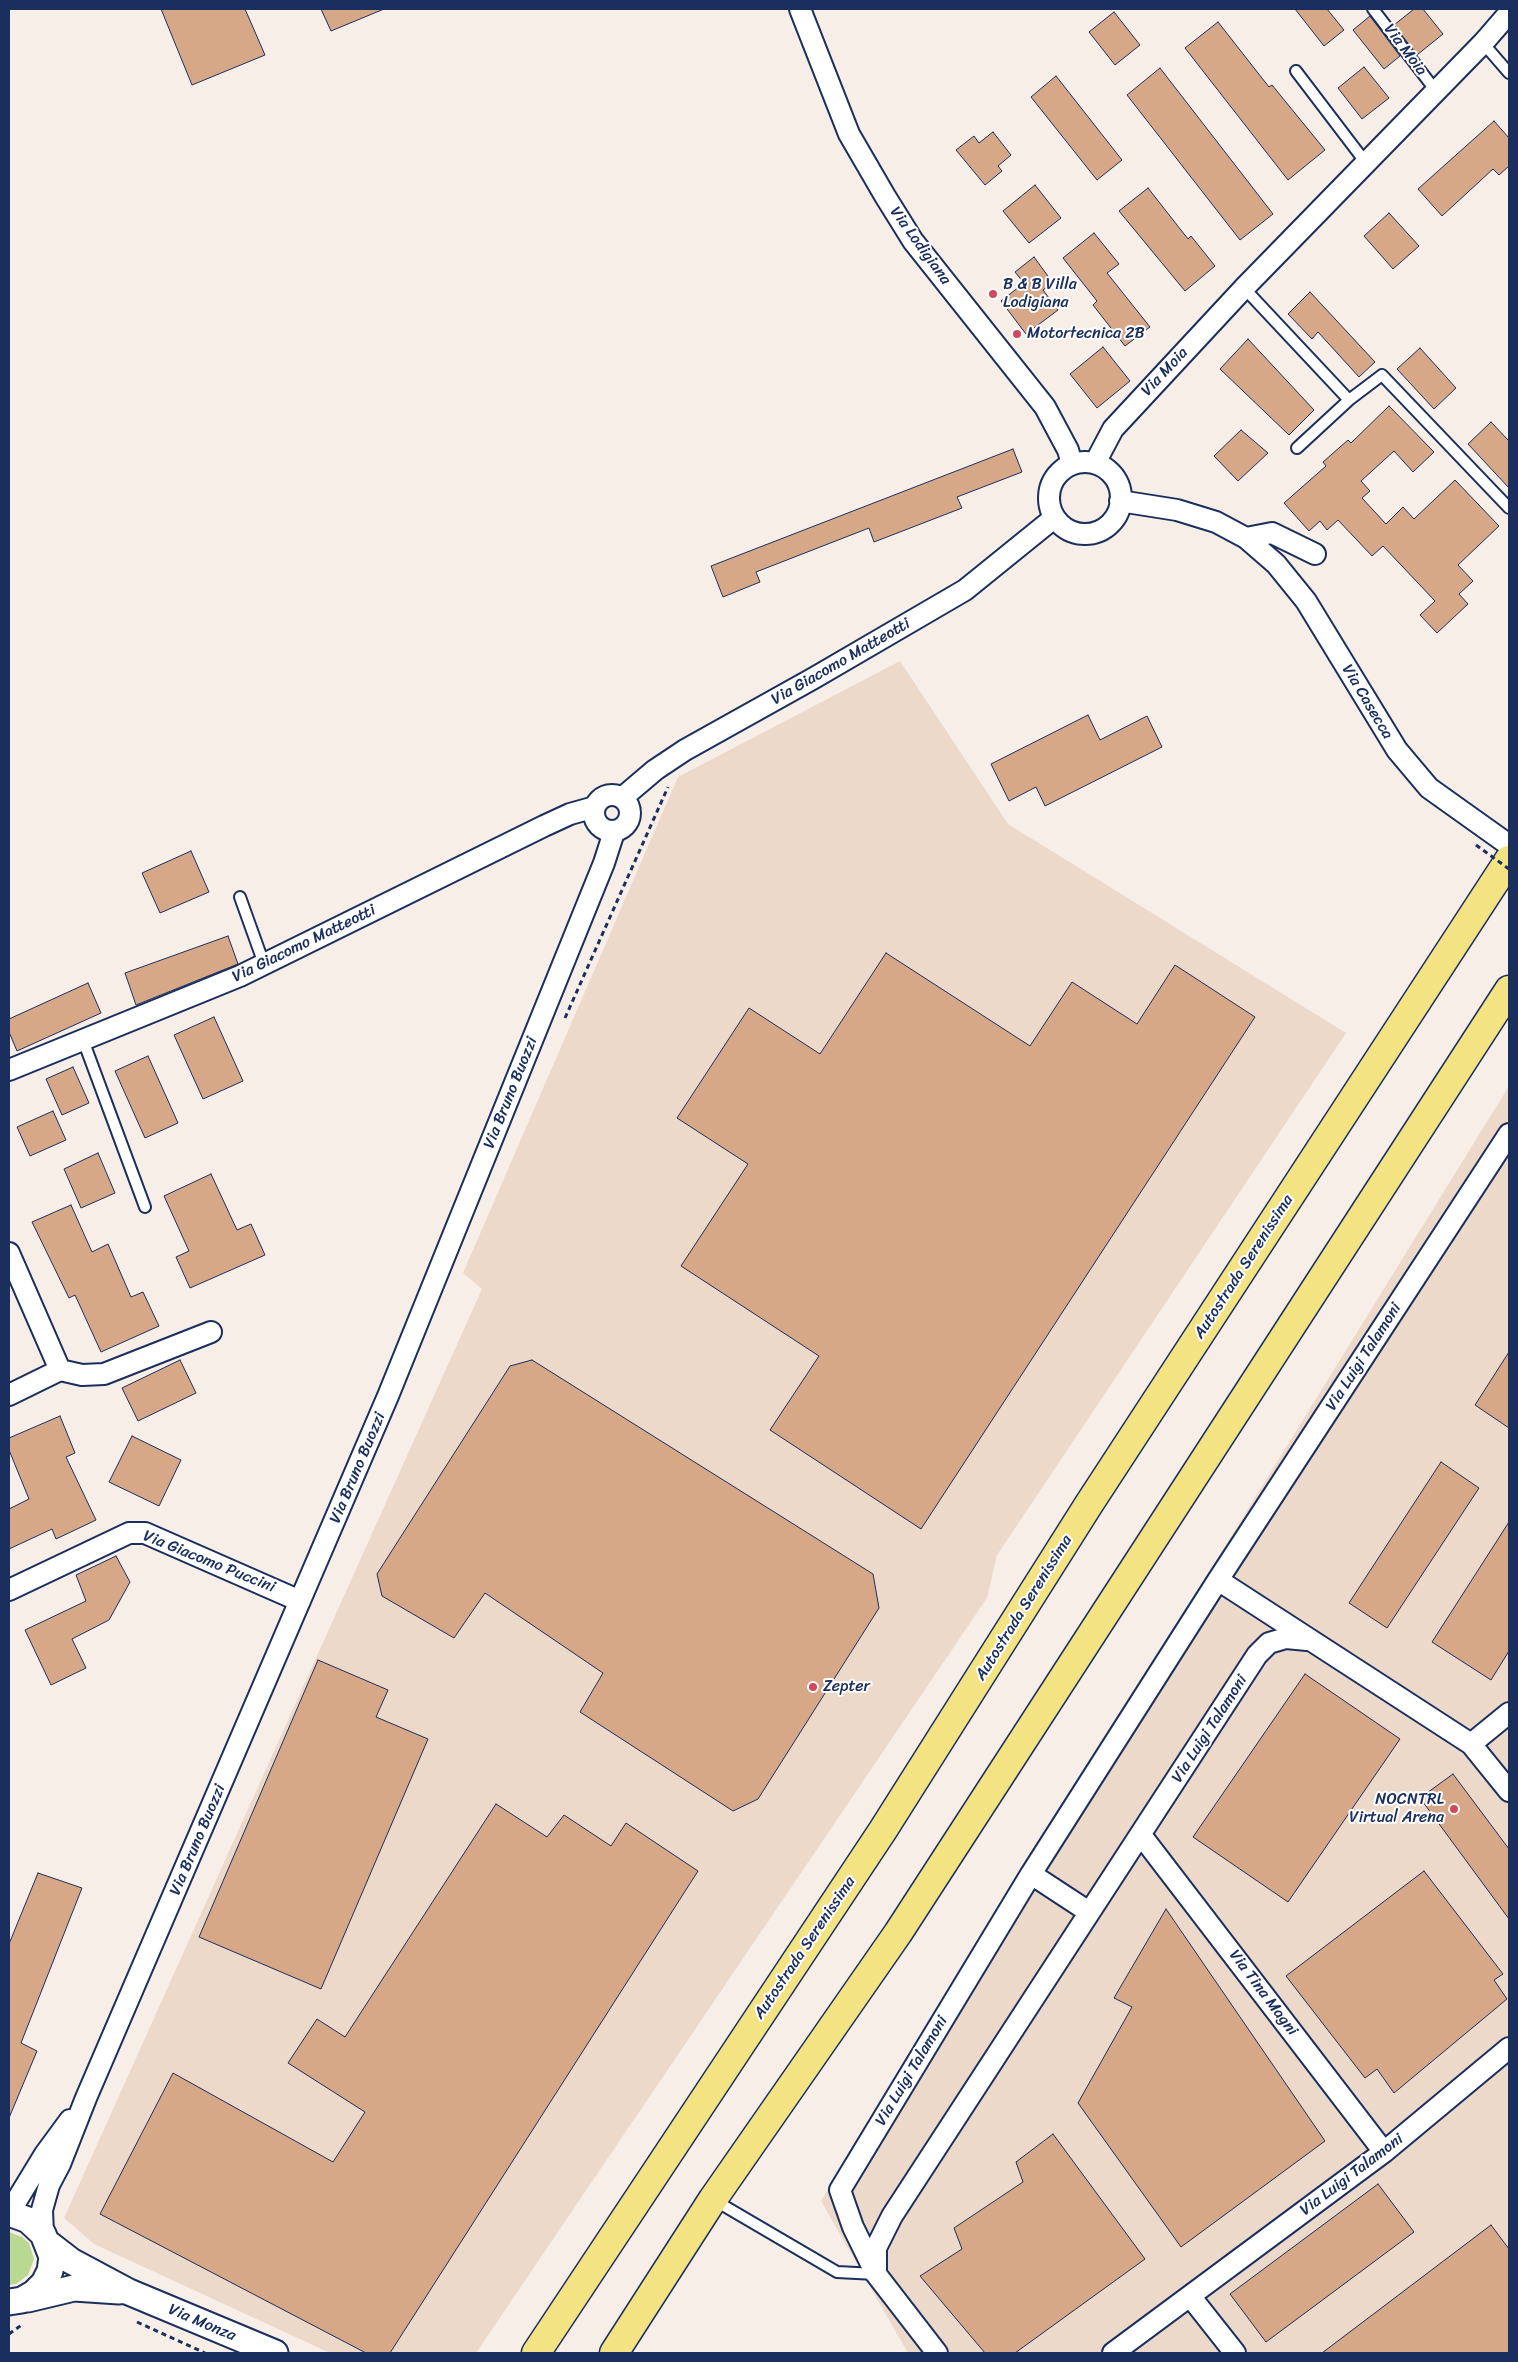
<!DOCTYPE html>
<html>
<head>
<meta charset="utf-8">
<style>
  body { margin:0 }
  #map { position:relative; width:1518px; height:2362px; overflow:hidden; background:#f7eee7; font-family:Sriracha,sans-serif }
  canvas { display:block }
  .frame { position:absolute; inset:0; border:10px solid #1b2f5e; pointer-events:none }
</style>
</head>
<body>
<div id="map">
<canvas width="1518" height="2362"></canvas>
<div class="frame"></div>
</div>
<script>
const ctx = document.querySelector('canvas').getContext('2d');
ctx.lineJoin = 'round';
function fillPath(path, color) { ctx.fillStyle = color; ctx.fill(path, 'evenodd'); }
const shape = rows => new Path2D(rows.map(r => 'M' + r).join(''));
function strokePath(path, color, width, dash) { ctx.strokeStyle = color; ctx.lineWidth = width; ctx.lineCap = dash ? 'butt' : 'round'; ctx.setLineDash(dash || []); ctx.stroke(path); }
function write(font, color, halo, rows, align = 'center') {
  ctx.font = font + ' Sriracha,sans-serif'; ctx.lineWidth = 4; ctx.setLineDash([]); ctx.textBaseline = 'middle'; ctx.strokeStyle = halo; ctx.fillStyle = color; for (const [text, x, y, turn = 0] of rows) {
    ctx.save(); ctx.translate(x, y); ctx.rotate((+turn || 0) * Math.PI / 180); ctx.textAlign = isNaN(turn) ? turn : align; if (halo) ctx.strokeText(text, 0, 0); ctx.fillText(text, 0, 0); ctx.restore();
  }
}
fillPath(shape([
  [900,661,1008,824,1346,1033,997,1555,987,1598,476,2353,330,2353,94,2244,64,2218,482,1289,463,1273,678,777],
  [1509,1086,1509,2353,908,2353,821,2201]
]), '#edd9ca');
fillPath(shape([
  [9,2232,22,2237,29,2243,34,2259,28,2275,16,2284,9,2285]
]), '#b9d891');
const building = shape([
  [161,9,245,9,265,55,192,85,161,9],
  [321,9,384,9,331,31,321,9],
  [1295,9,1327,9,1344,30,1324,46,1295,9],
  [1414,9,1423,9,1443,34,1417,55,1394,25,1414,9],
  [1114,12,1140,45,1115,65,1089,32,1114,12],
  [1370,16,1400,56,1384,69,1353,30,1370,16],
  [1218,22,1269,87,1272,85,1325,150,1288,180,1185,48,1218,22],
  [1364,67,1389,98,1362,119,1338,88,1364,67],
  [1160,68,1273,214,1240,240,1127,95,1160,68],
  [1056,76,1122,160,1097,180,1031,97,1056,76],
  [1494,121,1509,138,1509,166,1499,175,1493,169,1442,216,1418,189,1494,121],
  [993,132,1011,155,998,166,1002,171,985,185,956,150,974,136,979,143,993,132],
  [1035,185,1061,218,1029,243,1003,211,1035,185],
  [1148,188,1188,239,1191,236,1215,266,1185,291,1119,211,1148,188],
  [1389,213,1419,246,1393,269,1364,236,1389,213],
  [1094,233,1119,264,1107,273,1150,327,1125,346,1093,305,1097,301,1063,258,1094,233],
  [1034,257,1053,283,1043,290,1058,310,1026,334,1001,301,1024,283,1015,272,1034,257],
  [1310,292,1375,362,1359,377,1318,332,1312,339,1288,314,1310,292],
  [1248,339,1314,410,1289,435,1220,369,1248,339],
  [1103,347,1130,381,1097,408,1070,374,1103,347],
  [1420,348,1456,388,1434,409,1397,369,1420,348],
  [1389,406,1434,452,1413,472,1394,451,1361,481,1370,491,1362,498,1386,524,1403,507,1414,519,1455,480,1499,526,1458,565,1473,581,1459,594,1468,604,1437,633,1420,615,1435,601,1383,546,1372,556,1338,520,1327,530,1320,521,1309,531,1284,503,1326,466,1323,462,1348,440,1351,443,1389,406],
  [1491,422,1509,441,1509,488,1468,444,1491,422],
  [1241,430,1268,453,1238,481,1214,456,1241,430],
  [1013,449,1022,472,957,497,962,508,874,542,869,528,756,572,760,582,723,597,711,566,1013,449],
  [1088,715,1100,740,1147,716,1162,747,1045,806,1036,787,1009,801,991,764,1088,715],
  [191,851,209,892,160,913,142,873,191,851],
  [228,936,238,964,136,1005,125,973,228,936],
  [886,953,1030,1046,1072,982,1137,1024,1175,965,1255,1017,921,1529,770,1430,819,1356,681,1266,748,1164,677,1118,749,1008,820,1054,886,953],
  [88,983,101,1013,17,1051,9,1032,9,1019,88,983],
  [214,1017,243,1081,203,1099,174,1035,214,1017],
  [148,1056,178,1123,145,1138,115,1071,148,1056],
  [73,1067,89,1103,62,1115,46,1079,73,1067],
  [53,1111,66,1140,30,1156,17,1127,53,1111],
  [98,1153,115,1193,81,1208,64,1169,98,1153],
  [211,1174,237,1230,251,1224,265,1255,190,1288,176,1257,189,1251,164,1196,211,1174],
  [71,1205,92,1252,108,1244,131,1297,143,1292,159,1326,101,1352,75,1295,69,1298,32,1222,71,1205],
  [1509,1352,1509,1428,1475,1405,1509,1352],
  [180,1360,196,1393,138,1421,122,1388,180,1360],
  [532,1360,873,1574,879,1608,758,1799,733,1811,580,1712,603,1673,485,1593,454,1638,382,1596,377,1574,510,1366,532,1360],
  [60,1416,75,1453,66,1457,96,1520,56,1539,52,1529,9,1549,9,1509,29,1499,9,1450,9,1438,60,1416],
  [132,1436,181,1460,159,1506,109,1482,132,1436],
  [1441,1462,1479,1488,1387,1628,1349,1603,1441,1462],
  [1509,1522,1509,1651,1491,1680,1432,1642,1509,1522],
  [116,1556,130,1582,109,1620,72,1639,86,1668,51,1685,25,1630,86,1601,76,1575,116,1556],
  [318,1660,388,1690,376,1717,428,1739,321,1989,199,1937,318,1660],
  [1305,1674,1400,1739,1288,1902,1193,1837,1305,1674],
  [1453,1774,1509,1849,1509,1919,1420,1798,1453,1774],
  [496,1804,547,1837,564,1815,611,1846,626,1823,698,1871,390,2353,366,2353,100,2214,173,2073,333,2162,365,2112,288,2063,317,2019,345,2037,496,1804],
  [1424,1871,1503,1974,1494,1980,1507,1999,1394,2093,1377,2069,1365,2078,1286,1976,1424,1871],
  [38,1873,82,1888,21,2043,37,2051,9,2118,9,1944,38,1873],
  [1166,1909,1325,2141,1181,2247,1078,2103,1132,2007,1114,1998,1166,1909],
  [1053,2134,1145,2259,1015,2353,985,2353,920,2276,962,2249,954,2228,1023,2182,1016,2162,1053,2134],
  [1378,2184,1414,2232,1266,2342,1230,2294,1378,2184],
  [1491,2225,1509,2249,1509,2353,1322,2353,1491,2225]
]);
fillPath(building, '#d6a888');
strokePath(building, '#1b2f5e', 1);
const service = shape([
  [1373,9,1436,91],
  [1483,43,1509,73],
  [1296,71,1366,163],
  [1244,288,1349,400],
  [1297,448,1349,400,1382,375,1509,508],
  [240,897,264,964],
  [83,1040,145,1207],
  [714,2200,837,2272,876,2274]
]);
const minor = shape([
  [800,9,849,134,885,196,913,241,1045,407,1068,450,1072,464],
  '1049 498a36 36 0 1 1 72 0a36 36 0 1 1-72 0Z',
  [1095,463,1113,429,1244,288,1483,43,1509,13],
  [1120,501,1177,510,1216,522,1246,538,1276,564,1306,601,1397,750,1429,788,1509,845],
  [1246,538,1272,533,1315,554],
  '594 813a18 18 0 1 1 36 0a18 18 0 1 1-36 0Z',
  [622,798,655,770,685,750,814,678,965,590,1054,518],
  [9,1070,240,976,544,826,570,814,595,807],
  [9,1253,60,1370],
  [9,1395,60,1370,82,1375,104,1374,211,1332],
  [1218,1580,1471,1744,1509,1791],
  [9,1590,129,1533,145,1533,300,1601],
  [1471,1744,1509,1713],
  [1141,1835,1384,2152],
  [1031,1874,1089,1912],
  [9,2213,45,2154,70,2120],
  [43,2234,42,2210,49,2185,60,2164,86,2098,388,1396,604,863,614,832],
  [876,2270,876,2248,892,2216,1257,1655,1269,1643,1286,1638,1307,1640],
  [1190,2296,1235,2353],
  [937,2353,876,2274,853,2227,840,2190,1031,1874,1218,1580,1509,1134],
  [1113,2353,1384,2152,1509,2048]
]);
const tertiary = shape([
  [9,2213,28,2220,43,2234,52,2257,50,2271,44,2283,34,2293,22,2300,9,2302],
  [49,2244,71,2261,129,2292,275,2353],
  [28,2299,74,2288,119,2291]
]);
const motorway = shape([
  [536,2353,883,1830,1089,1504,1509,860],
  [614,2353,713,2199,898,1933,1509,990]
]);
strokePath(service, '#1b2f5e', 14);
strokePath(minor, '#1b2f5e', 24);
strokePath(tertiary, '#1b2f5e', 29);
strokePath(motorway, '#1b2f5e', 31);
strokePath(shape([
  [565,1018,668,787],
  [137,2322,205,2353],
  [9,2334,23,2324]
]), '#1b2f5e', 3, [5, 4]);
strokePath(service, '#fff', 10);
strokePath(minor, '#fff', 20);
strokePath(tertiary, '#fff', 25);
strokePath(motorway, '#f4e382', 28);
strokePath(shape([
  [1476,845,1509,869]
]), '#1b2f5e', 3, [5, 4]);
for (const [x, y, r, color] of [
  [993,294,5,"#d1495b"],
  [1017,334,5,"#d1495b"],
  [813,1687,5,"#d1495b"],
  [1454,1809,5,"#d1495b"]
]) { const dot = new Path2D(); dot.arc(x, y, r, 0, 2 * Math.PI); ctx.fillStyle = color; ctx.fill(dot); strokePath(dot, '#fff', 2); }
write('16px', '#1b2f5e', '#fff', [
  ["Via Moia",1405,50,53],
  ["Via Lodigiana",920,246,54],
  ["Via Moia",1165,372,-47],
  ["Via Giacomo Matteotti",841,662,-30],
  ["Via Casecca",1367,702,59],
  ["Via Giacomo Matteotti",304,944,-26],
  ["Via Bruno Buozzi",511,1093,-68],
  ["Autostrada Serenissima",1244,1267,-57],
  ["Via Luigi Talamoni",1364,1357,-57],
  ["Via Bruno Buozzi",358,1468,-67],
  ["Via Giacomo Puccini",209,1562,22],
  ["Autostrada Serenissima",1024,1608,-58],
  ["Via Luigi Talamoni",1210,1729,-57],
  ["Via Bruno Buozzi",198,1840,-67],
  ["Autostrada Serenissima",805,1948,-56],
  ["Via Tina Magni",1263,1993,53],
  ["Via Luigi Talamoni",912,2071,-59],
  ["Via Luigi Talamoni",1352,2175,-37],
  ["Via Monza",202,2323,23]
]);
write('16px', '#1b2f5e', '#fff', [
  ["B & B Villa",1003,285],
  ["Lodigiana",1003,303],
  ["Motortecnica 2B",1027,334],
  ["Zepter",823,1687],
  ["NOCNTRL",1444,1800,"right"],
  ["Virtual Arena",1444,1818,"right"]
], 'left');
</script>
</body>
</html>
